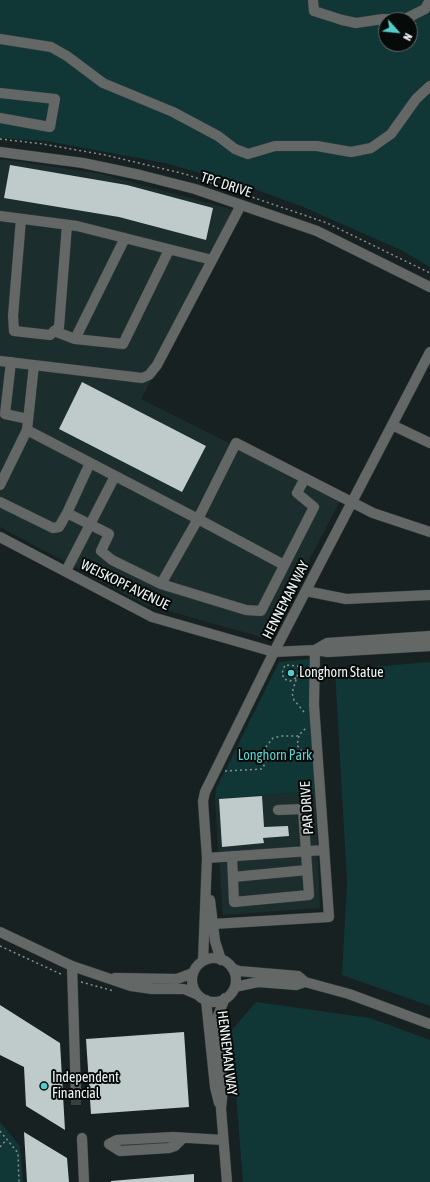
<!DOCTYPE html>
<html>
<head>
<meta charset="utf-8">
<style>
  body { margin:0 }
  #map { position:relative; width:430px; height:1182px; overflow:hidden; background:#182121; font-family:"Asap Condensed",sans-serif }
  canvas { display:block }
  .north { position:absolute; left:378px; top:12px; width:40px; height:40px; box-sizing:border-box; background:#060a09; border:1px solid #646868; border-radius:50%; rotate:117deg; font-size:11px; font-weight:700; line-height:16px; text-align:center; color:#f0f6f6 }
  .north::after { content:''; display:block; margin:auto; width:14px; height:18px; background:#52cdcc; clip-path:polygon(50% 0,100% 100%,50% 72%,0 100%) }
</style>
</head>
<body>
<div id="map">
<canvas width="430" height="1182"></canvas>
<div class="north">N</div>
</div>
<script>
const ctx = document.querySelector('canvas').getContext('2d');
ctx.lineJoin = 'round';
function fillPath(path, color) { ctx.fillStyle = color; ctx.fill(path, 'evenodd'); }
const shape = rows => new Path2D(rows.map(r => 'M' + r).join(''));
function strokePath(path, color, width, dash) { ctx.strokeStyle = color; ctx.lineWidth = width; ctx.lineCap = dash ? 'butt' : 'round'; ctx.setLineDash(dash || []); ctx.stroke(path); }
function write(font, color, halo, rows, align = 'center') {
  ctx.font = font + ' "Asap Condensed",sans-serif'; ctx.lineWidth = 4; ctx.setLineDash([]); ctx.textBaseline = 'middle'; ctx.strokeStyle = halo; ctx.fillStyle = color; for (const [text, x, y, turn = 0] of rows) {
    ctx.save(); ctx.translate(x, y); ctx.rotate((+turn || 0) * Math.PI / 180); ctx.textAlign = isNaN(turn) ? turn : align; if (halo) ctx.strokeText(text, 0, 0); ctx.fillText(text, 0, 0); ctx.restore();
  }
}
fillPath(shape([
  [0,159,102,174,241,212,141,399,341,499,268,639,144,604,0,527],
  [315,791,320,908,223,915,215,799]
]), '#1c2d2d');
fillPath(shape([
  [0,0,430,0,430,267,401,250,301,206,246,186,165,163,47,141,0,138],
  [386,20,410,20,410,44,386,44],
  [309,659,315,791,215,799,216,789,279,662],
  [430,662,430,1006,342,975,347,882,335,670],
  [256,1002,370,1018,430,1040,430,1182,243,1182,231,1031],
  [0,1122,20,1146,23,1182,0,1182]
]), '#103736');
fillPath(shape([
  [10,165,127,185,213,208,206,240,119,217,4,198],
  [82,382,206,446,182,492,59,429],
  [262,796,264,827,288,826,289,836,263,838,264,843,222,847,219,799],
  [0,1005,60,1043,65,1130,26,1106,24,1067,0,1055],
  [184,1032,189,1107,91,1114,86,1039],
  [24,1132,67,1158,69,1182,27,1182],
  [194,1174,194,1182,111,1182,111,1181]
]), '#bfcbca');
strokePath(shape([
  [76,1095,76,1107]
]), '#384141', 10, [10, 5]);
const minor = shape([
  [313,0,314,11,342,20,356,23,383,19,403,20,425,9,430,0],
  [0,39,51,47,67,56,103,83,173,112,218,136,235,149,248,154,275,146,317,146,351,152,371,148,391,134,416,99,430,86],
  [0,93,55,99,50,127,0,118],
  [0,152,83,163,140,175,195,189,317,231,430,287],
  [0,216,77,226,212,260],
  [21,219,13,316,14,331,50,335,59,327,67,225],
  [54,331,75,339,123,344,169,250],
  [75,339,125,238],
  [0,361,142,378,149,375,157,365,241,205],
  [11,362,5,414,28,419],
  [34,365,27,430,198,519,236,443,373,513,430,532],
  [392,425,430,443],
  [0,485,27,430],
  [0,502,53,528,59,527,67,513,109,534,101,551,112,560,161,584,246,610,261,611,314,507,297,493,305,478],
  [67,513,90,463],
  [0,537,152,617,274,652,315,650,328,652,430,646],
  [66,571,115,476],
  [161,584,198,519,284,565],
  [306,591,346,599,430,595],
  [315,650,327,643,430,636],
  [232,856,234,902,309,895,303,809,278,810],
  [207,858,324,850],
  [233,877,307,870],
  [210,900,215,941,221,960],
  [213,924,329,917,314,705,315,650],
  [0,932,72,966,131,986,152,989,184,989,198,995],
  '192 980a22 22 0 1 1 44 0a22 22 0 1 1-44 0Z',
  [203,961,207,858,203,801,205,792,274,652,430,352],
  [72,966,76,1095],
  [232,968,239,971,298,976,305,982,349,994,430,1024],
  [115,978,177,979,193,973],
  [235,987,258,982,296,985,305,982],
  [225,998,217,1018,223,1087,221,1109,227,1182],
  [206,1000,215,1087,219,1103],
  [82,1138,84,1182],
  [183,1138,175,1146,169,1148,120,1151,109,1144,117,1140,173,1137,223,1140]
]);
strokePath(minor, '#323b3b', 11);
strokePath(shape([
  [0,139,43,144,105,155,185,174,327,223,430,273],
  [296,678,290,681,284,679,282,673,285,665,298,666,299,670,292,693,294,700,304,712],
  [299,736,297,745,308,760],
  [225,771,262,769,266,762,266,747,273,738,281,736,298,736,306,728],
  [0,946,63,975],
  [81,982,114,991],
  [0,1131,18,1153,19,1182],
  [0,1147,7,1139]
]), '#878e8e', 1.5, [2, 3]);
strokePath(minor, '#636867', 10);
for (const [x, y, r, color] of [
  [291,673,4,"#52cdcc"],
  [44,1086,4,"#52cdcc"]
]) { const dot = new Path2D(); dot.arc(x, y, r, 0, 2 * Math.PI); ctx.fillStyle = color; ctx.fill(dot); strokePath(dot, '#060a09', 1.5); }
write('14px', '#f0f6f6', '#060a09', [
  ["TPC DRIVE",226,185,18],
  ["WEISKOPF AVENUE",125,585,26],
  ["HENNEMAN WAY",286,600,-63],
  ["PAR DRIVE",307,808,-94],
  ["HENNEMAN WAY",227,1053,83]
]);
write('14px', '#f0f6f6', '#060a09', [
  ["Longhorn Statue",299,673],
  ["Independent",52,1078],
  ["Financial",52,1094]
], 'left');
write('14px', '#55d5d4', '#060a09', [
  ["Longhorn Park",275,756]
]);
</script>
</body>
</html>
